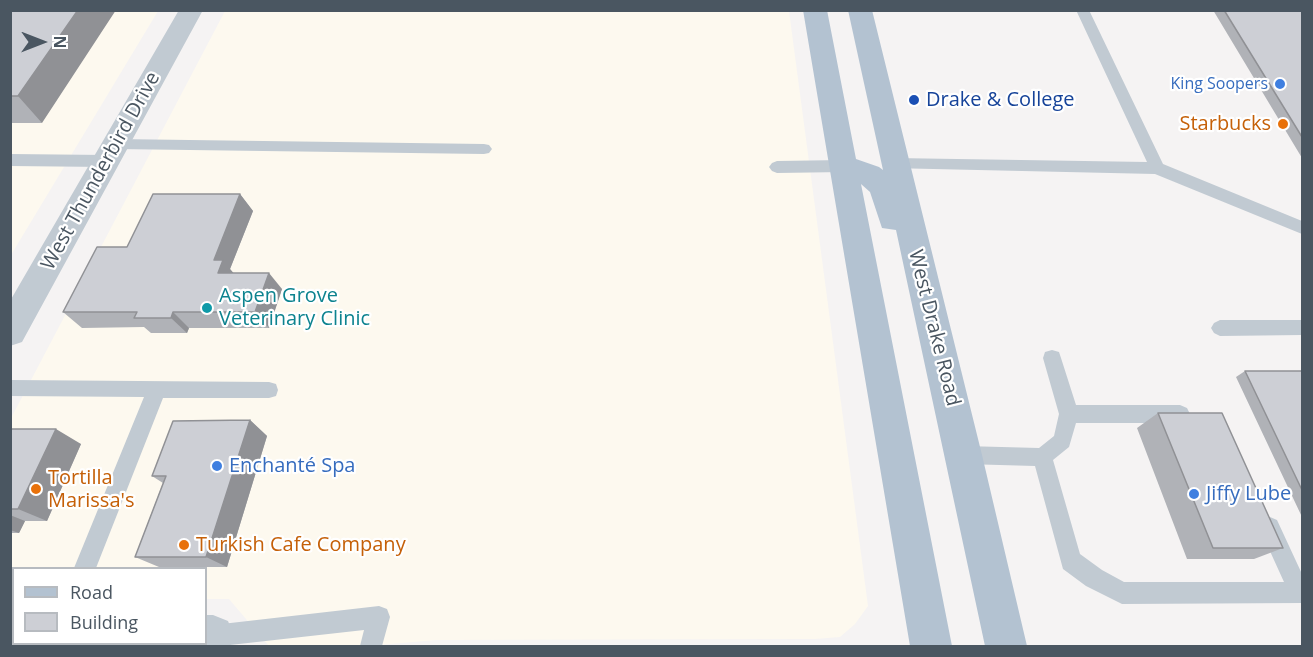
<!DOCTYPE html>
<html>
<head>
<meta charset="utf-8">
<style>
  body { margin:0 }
  #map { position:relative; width:1313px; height:657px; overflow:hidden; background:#f5f3f3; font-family:"Open Sans",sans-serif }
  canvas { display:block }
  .frame { position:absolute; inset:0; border:12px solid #4a5661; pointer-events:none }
  .legend { position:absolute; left:12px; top:567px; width:195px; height:78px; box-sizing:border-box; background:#fff; border:2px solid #b7bbc0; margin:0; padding:8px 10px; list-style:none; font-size:18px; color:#4a5661 }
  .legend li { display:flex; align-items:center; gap:12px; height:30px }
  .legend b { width:30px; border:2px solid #b7bbc0 }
  .north { position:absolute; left:12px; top:12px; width:60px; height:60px; -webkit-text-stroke:4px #fff; paint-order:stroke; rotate:90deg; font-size:16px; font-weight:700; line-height:24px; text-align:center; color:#4a5661 }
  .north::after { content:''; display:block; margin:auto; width:21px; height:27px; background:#4a5661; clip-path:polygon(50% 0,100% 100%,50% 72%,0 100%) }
</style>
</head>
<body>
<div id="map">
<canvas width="1313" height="657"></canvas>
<div class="frame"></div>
<ul class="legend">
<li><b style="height:8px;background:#b3c2d1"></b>Road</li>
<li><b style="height:16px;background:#cdcfd5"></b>Building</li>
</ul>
<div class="north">N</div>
</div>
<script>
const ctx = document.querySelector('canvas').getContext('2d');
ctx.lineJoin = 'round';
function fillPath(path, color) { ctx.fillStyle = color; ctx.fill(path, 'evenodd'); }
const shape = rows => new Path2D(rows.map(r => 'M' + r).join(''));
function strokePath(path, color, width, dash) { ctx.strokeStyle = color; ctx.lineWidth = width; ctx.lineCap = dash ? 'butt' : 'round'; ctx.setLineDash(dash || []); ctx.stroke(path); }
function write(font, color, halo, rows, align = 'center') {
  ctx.font = font + ' "Open Sans",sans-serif'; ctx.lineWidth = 4.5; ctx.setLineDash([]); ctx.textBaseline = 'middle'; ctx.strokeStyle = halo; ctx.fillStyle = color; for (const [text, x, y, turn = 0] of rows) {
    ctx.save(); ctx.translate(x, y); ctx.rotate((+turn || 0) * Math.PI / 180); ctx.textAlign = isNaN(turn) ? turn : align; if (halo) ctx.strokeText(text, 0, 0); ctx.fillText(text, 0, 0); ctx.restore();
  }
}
fillPath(shape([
  [11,11,158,11,11,255],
  [225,11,789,11,868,606,855,624,840,637,815,639,436,640,367,646,269,646,229,599,206,599,206,568,14,568,13,599,11,599,10,420]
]), '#fdf9ef');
fillPath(shape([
  [1076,10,1089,10,1163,164,1302,221,1302,234,1155,174,889,168,886,164,889,160,894,158,1147,162,1076,10],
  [116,139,484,144,489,145,492,149,489,153,484,154,116,149,111,148,108,144,111,140,116,139],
  [10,154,106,155,111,157,114,161,111,165,106,167,10,166,10,154],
  [844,160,849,162,852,166,849,170,844,172,777,173,772,171,769,167,772,163,777,161,844,160],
  [1220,320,1302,320,1302,335,1220,336,1214,333,1211,328,1214,323,1220,320],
  [1052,350,1059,352,1061,358,1076,405,1180,405,1187,408,1190,414,1187,420,1180,423,1076,423,1069,447,1053,460,1080,554,1102,570,1124,582,1284,582,1259,527,1263,520,1270,517,1277,520,1302,574,1302,603,1122,604,1086,586,1063,569,1035,466,964,464,957,462,954,455,957,448,964,446,1039,448,1054,436,1059,414,1043,358,1045,352,1052,350],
  [10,380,269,382,276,384,278,390,276,396,269,398,163,398,96,568,74,568,144,397,10,396,10,380],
  [379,606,387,609,390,617,382,646,360,646,364,630,221,646,211,646,205,644,206,628,213,625,379,606]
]), '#c1cad2');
fillPath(shape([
  [179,10,203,10,22,342,10,346,10,301,179,10],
  [10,613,14,613,14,644,31,644,30,646,10,646,10,613],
  [206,615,213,615,228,621,234,636,230,646,189,646,188,644,206,644,206,615]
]), '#c1cad2');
fillPath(shape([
  [803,10,827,10,856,159,879,167,883,170,848,10,872,10,982,455,1027,646,985,646,896,230,882,228,870,192,861,184,952,646,910,646,803,10]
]), '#b3c2d1');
fillPath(shape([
  [10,10,42,123,10,123],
  [1213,10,1302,10,1302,158],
  [240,194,253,211,230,269,233,273,282,289,269,328,189,328,187,333,151,333,144,327,82,328,63,312,127,247],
  [1245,371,1302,371,1302,517,1236,377],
  [1158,413,1283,548,1254,559,1187,559,1137,428],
  [250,420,267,436,227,567,159,567,135,557,163,483,152,476],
  [10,429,81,444,47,521,25,521,19,533,10,533]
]), '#b0b2b7');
fillPath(shape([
  [78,10,116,10,42,123,18,96],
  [240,194,253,211,230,269,237,277,218,273,214,260],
  [269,273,282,289,269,328,255,312],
  [173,312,189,328,187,333,171,318],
  [250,420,267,436,227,567,206,557],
  [56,429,81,444,47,521,18,509],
  [10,515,25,521,19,533,10,530]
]), '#909195');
const building = shape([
  [10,10,78,10,18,96,10,96,10,10],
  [1224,10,1302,10,1302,137,1224,10],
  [153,194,240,194,214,260,223,260,218,273,269,273,255,312,173,312,171,318,134,318,137,312,63,312,97,247,127,247,153,194],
  [1245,371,1302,371,1302,490,1245,371],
  [1158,413,1222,413,1283,548,1213,548,1158,413],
  [250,420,206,557,135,557,166,476,152,476,173,421,250,420],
  [10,429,56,429,18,509,10,509,10,429]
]);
fillPath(building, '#cdcfd5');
strokePath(building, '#909195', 1.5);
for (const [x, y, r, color] of [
  [1280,84,6,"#3f7fe0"],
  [914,100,6,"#1a4fb4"],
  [1283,124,6,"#e8710a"],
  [207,308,6,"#0f9aa8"],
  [217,466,6,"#3f7fe0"],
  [36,489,6,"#e8710a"],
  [1194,494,6,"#3f7fe0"],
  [184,545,6,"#e8710a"]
]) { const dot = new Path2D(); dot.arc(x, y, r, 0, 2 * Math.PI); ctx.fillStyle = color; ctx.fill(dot); strokePath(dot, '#fff', 2); }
write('16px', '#366cbe', '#fff', [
  ["King Soopers",1268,84]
], 'right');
write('20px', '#164399', '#fff', [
  ["Drake & College",926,100]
], 'left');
write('20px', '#c56008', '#fff', [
  ["Starbucks",1271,124,"right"],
  ["Tortilla",48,478],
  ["Marissa's",48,501],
  ["Turkish Cafe Company",196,545]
], 'left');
write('20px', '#4a5661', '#fff', [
  ["West Thunderbird Drive",101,171,-61],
  ["West Drake Road",934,328,76]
]);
write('20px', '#0d838f', '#fff', [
  ["Aspen Grove",219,296],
  ["Veterinary Clinic",219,319]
], 'left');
write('20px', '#366cbe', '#fff', [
  ["Enchanté Spa",229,466],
  ["Jiffy Lube",1206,494]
], 'left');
</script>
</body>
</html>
